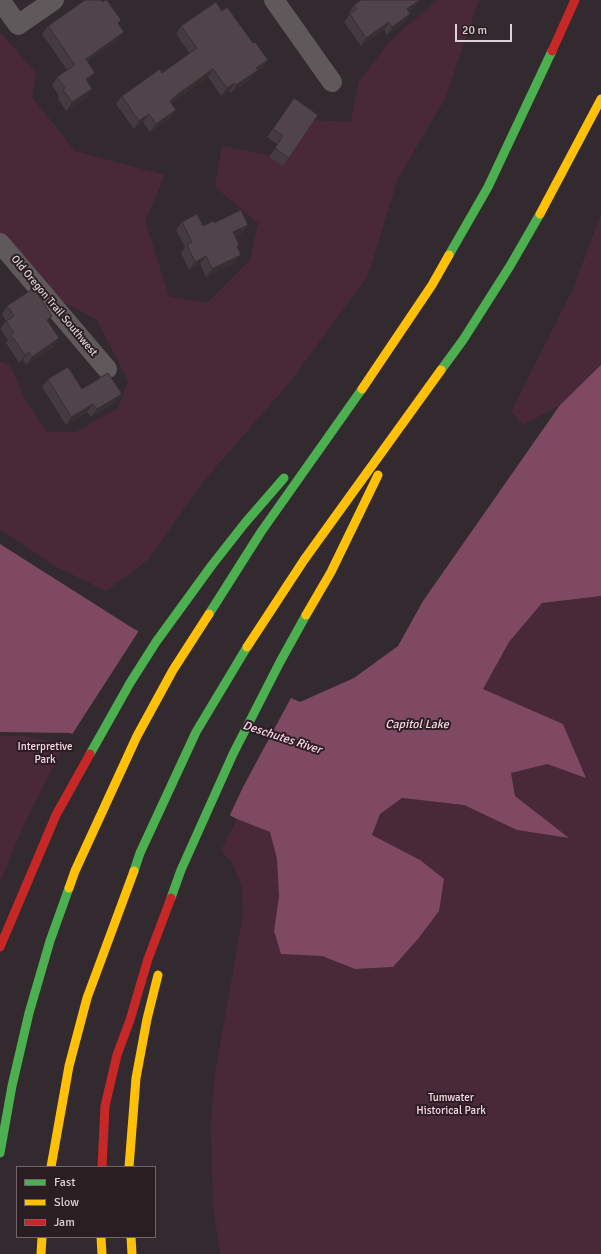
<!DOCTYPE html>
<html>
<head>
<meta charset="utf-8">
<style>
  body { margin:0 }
  #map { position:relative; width:601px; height:1254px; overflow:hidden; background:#322a2e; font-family:Signika,sans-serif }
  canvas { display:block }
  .legend { position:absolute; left:16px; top:1166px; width:140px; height:72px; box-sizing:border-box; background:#2b1e23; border:1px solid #72666b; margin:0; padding:5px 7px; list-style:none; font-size:12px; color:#dcd2d6 }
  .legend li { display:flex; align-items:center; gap:8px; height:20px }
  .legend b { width:20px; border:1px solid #72666b }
  .scale { position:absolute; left:455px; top:24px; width:57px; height:18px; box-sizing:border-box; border:2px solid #dcd2d6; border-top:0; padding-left:5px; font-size:12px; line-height:14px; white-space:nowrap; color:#dcd2d6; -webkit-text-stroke:3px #2b1e23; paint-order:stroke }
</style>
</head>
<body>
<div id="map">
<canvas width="601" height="1254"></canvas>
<ul class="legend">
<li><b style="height:5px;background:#4caf50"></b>Fast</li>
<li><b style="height:5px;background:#ffc107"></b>Slow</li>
<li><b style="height:5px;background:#c62828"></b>Jam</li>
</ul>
<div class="scale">20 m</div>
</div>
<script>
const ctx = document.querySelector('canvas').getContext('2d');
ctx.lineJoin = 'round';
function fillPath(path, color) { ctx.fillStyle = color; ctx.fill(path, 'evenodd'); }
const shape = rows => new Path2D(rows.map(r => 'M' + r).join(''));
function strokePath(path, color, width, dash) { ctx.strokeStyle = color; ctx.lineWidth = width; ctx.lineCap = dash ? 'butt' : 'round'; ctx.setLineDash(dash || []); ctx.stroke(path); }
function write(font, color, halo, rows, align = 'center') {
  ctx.font = font + ' Signika,sans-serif'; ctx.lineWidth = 4; ctx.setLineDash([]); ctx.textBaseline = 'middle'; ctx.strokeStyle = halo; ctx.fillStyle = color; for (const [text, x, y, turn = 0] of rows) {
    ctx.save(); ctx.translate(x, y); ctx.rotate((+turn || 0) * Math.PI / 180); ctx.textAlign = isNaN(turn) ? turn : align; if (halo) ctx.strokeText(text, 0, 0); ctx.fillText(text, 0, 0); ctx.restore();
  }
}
fillPath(shape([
  [437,0,479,0,445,99,398,178,368,276,289,383,202,483,149,559,106,591,57,567,0,529,0,362,10,365,24,398,47,432,76,432,118,408,128,381,97,320,42,291,0,236,0,32,36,73,32,97,75,151,165,175,145,221,169,296,207,303,250,260,258,223,215,187,222,146,284,158,314,120,351,122,359,81,390,41],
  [601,214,601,365,560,405,523,425,511,412,573,289],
  [601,596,601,1254,220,1254,213,1205,211,1124,215,1074,243,914,242,889,234,866,221,850,237,819,270,832,277,859,279,896,274,931,281,954,322,956,355,969,393,967,418,939,439,911,420,860,372,836,380,814,402,798,464,805,517,830,568,838,515,796,511,772,547,764,586,777,563,724,483,689,509,642,542,603],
  [0,736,25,736,64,745,19,836,0,883]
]), '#492938');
fillPath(shape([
  [601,365,601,596,542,603,509,642,483,689,563,724,586,778,547,764,511,773,515,796,569,838,517,830,464,805,402,798,380,814,372,835,420,860,444,879,439,911,418,939,393,967,355,969,322,956,281,954,274,931,279,896,277,859,270,832,237,819,70,733,0,732,0,544,134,629,300,702,354,678,398,646,423,601,560,405]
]), '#7f4a61');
fillPath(shape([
  [140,629,292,696,243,787,229,817,71,736]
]), '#322a2e');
strokePath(shape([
  [0,0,18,25,54,0],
  [274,0,332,82],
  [0,243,107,369]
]), '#5f595b', 20);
strokePath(shape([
  [449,255,488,187,552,51],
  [441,370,463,340,510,266,540,214],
  [209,614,261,532,362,389],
  [90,754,130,683,156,642,212,565,245,523,284,478],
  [134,871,140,853,196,732,247,647],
  [171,898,181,870,233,754,280,662,306,615],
  [0,1153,12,1086,29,1013,50,941,69,888]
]), '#4caf50', 9);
strokePath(shape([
  [540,214,601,99],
  [362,389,432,285,449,255],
  [306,615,331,572,378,475],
  [247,647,304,560,441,370],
  [69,888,75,871,137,736,173,670,209,614],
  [51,1167,69,1066,87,998,134,871],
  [129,1167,136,1078,147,1019,158,975],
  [101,1237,102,1254],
  [131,1237,132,1254],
  [41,1254,42,1237]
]), '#ffc107', 9);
strokePath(shape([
  [552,51,575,0],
  [0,947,56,815,90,754],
  [102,1167,105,1106,117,1055,130,1020,148,959,171,898]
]), '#c62828', 9);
fillPath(shape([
  [354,5,415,7,409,12,410,14,405,22,387,35,384,30,361,46,344,22,350,14,349,13],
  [222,11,268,60,262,68,255,73,252,78,231,93,229,91,221,96,208,77,171,103,171,118,150,132,143,122,134,129,116,104,122,96,162,73,190,54,176,34,181,26],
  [119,24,118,40,87,62,89,81,88,82,87,97,66,111,58,98,59,96,52,85,57,77,67,70,42,34,48,26],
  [294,98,318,115,283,166,269,157,278,145,267,137],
  [182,222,203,226,248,225,242,233,235,237,239,245,237,248,235,263,206,277,200,264,189,270,181,253,185,247,176,230],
  [7,306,48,322,59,338,54,347,26,365,23,360,19,363,6,343,8,340,0,329,6,321,2,314],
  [48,379,82,389,122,394,116,402,91,417,87,412,66,425,42,387]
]), '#453a3f');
fillPath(shape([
  [420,0,415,7,401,17,407,9],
  [410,14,405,22,387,35,392,27],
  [389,22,384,30,361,46,366,38],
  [124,32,118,40,80,67,86,59],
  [268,60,262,68,255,73,252,78,231,93,236,85,256,68],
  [213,69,208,77,172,102,165,109,170,101,178,94],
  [95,73,89,81,80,87,86,79],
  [235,83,229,91,221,96,227,88],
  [92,89,87,97,66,111,72,102],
  [176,110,171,118,150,132,156,124],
  [149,114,143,122,134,129,139,121],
  [248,225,242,233,227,240,233,232],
  [241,255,235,263,206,277,212,269],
  [206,256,200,264,189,270,195,262],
  [52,316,46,324,47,320],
  [59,338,54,347,26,365,32,357],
  [29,352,23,360,19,363,25,355],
  [122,394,116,402,91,417,97,409],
  [93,404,87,412,66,425,71,417]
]), '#382f33');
const building = shape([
  [85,0,101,0,102,2,105,0,107,0,121,20,118,23,124,32,86,59,95,73,86,79,92,89,72,102,63,90,65,88,57,77,75,65,48,26,85,0],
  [361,0,420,0,407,9,410,14,392,27,389,22,366,38,350,14,357,9,354,5,361,0],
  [216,2,222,11,227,7,253,43,255,42,268,60,256,68,258,70,236,85,235,83,227,88,213,69,178,94,170,101,176,110,156,124,149,114,139,121,122,96,160,69,162,73,197,48,181,26,216,2],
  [294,98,318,115,289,158,275,148,283,136,273,129,294,98],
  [241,210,248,225,233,232,239,245,237,246,241,255,212,269,206,256,195,262,187,245,192,242,182,222,197,214,203,226,213,221,214,223,241,210],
  [34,288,52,316,47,320,59,338,32,357,29,352,25,355,11,335,14,333,6,321,14,316,7,306,34,288],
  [68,367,82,389,108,373,122,394,97,409,93,404,71,417,48,379,68,367]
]);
fillPath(building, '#504349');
strokePath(building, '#382f33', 1);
write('11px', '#dcd2d6', '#2b1e23', [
  ["Old Oregon Trail Southwest",54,306,50]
]);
write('11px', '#fcd6e5', '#2b1e23', [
  ["Interpretive",45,747],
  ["Park",45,760],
  ["Tumwater",451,1098],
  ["Historical Park",451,1111]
]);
write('italic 12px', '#fcd6e5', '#2b1e23', [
  ["Capitol Lake",417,725],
  ["Deschutes River",282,738,18]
]);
</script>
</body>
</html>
